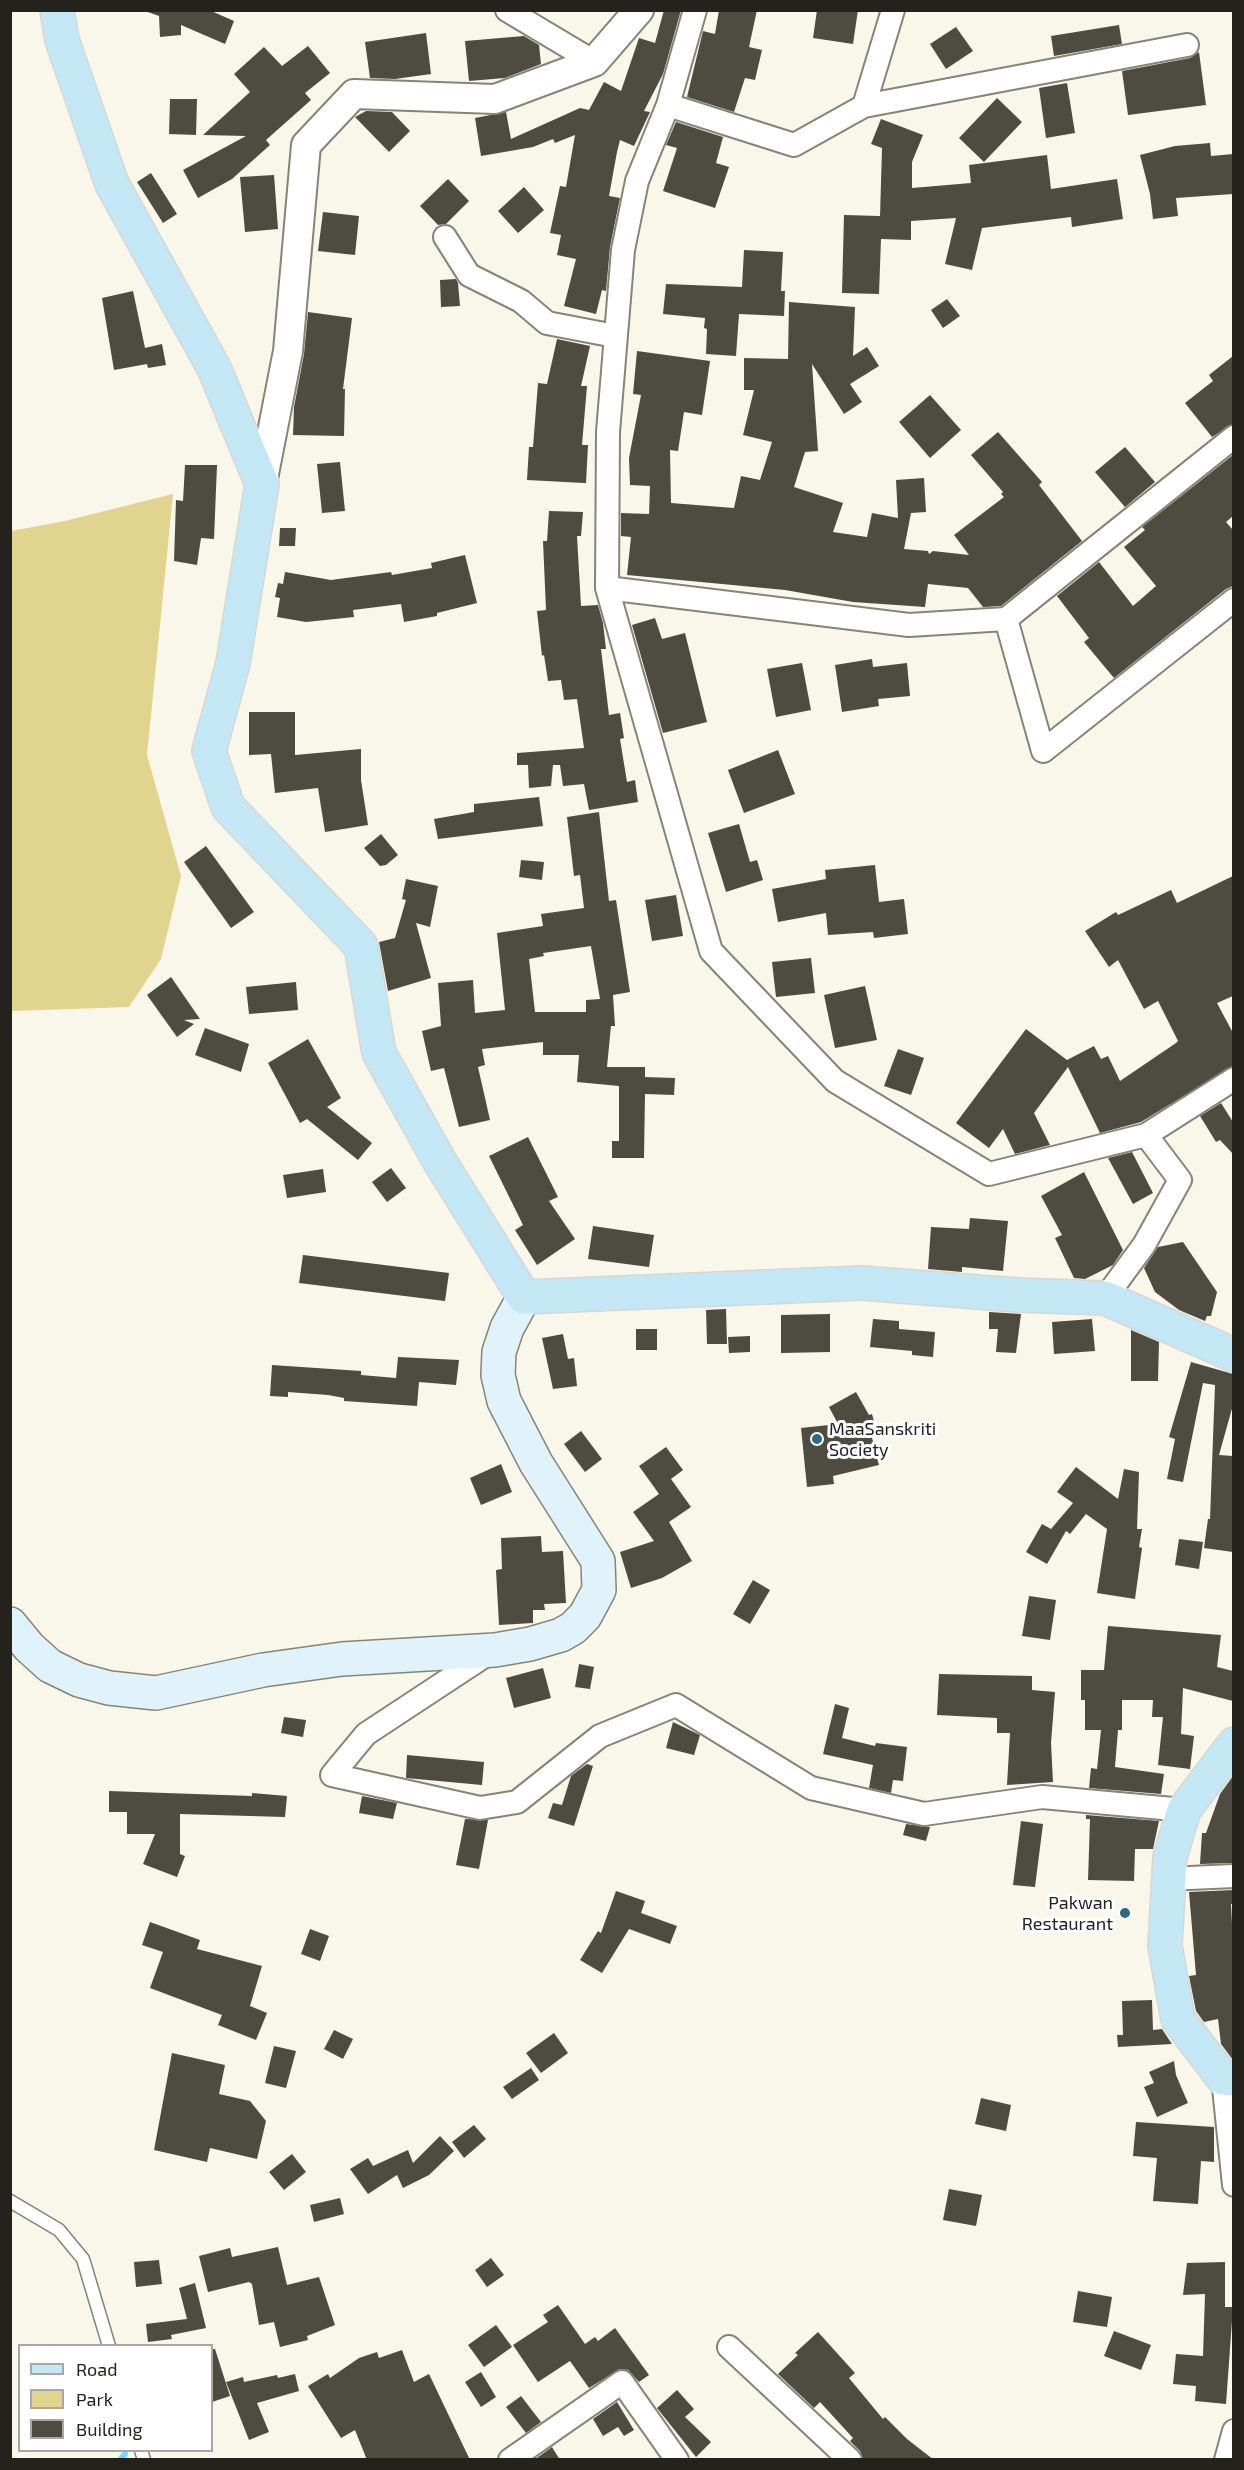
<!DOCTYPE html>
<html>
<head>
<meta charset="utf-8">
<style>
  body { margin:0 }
  #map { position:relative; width:1244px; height:2470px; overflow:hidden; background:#f9f7e9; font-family:"Exo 2",sans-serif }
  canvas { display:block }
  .frame { position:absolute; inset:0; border:12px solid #23221d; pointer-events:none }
  .legend { position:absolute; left:18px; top:2344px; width:195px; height:108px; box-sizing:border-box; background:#fff; border:2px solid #a7a7a5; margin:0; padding:8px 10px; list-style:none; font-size:18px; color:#23221d }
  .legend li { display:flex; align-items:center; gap:12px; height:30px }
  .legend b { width:30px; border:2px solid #a7a7a5 }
</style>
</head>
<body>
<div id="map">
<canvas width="1244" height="2470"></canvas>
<div class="frame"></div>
<ul class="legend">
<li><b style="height:8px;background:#c3e7f5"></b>Road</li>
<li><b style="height:16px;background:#e1d48e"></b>Park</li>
<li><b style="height:16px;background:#4e4c41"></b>Building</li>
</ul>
</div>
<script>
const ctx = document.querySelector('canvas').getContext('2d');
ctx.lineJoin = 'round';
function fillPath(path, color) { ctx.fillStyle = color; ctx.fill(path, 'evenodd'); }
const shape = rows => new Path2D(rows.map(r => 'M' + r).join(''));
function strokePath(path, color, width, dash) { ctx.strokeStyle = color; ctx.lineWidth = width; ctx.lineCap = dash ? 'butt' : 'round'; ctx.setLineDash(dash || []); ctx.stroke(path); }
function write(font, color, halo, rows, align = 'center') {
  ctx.font = font + ' "Exo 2",sans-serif'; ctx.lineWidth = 6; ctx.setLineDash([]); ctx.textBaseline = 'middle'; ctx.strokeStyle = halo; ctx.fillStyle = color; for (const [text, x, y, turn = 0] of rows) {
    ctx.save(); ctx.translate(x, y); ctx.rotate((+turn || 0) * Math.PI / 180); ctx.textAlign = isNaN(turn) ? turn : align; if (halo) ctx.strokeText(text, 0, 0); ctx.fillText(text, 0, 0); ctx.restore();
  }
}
fillPath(shape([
  [173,494,147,755,181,876,161,959,129,1007,11,1011,11,531,65,521]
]), '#e1d48e');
strokePath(shape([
  [120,2460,125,2454]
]), '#75d8fe', 6);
fillPath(shape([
  [209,10,234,21,225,44,181,25,181,35,160,37,159,16,145,11],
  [664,10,681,10,663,74,644,111,650,112,634,146,620,140,617,152,609,196,620,198,610,247,606,291,602,290,596,314,564,306,576,259,557,255,561,235,550,233,560,186,566,187,575,135,555,143,553,139,533,147,481,156,475,118,506,112,511,139,580,108,589,110,604,82,621,91,639,38,655,43],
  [719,10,757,10,749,47,762,50,755,80,745,78,734,112,687,97,703,31,715,34],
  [817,10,858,10,853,44,813,38],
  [1119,25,1122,44,1054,56,1051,36],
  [956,27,973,51,946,69,930,44],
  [426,33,431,74,395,79,370,78,365,42],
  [524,36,539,45,541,64,505,78,469,81,465,41],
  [308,46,330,73,305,93,311,100,266,140,270,145,232,179,198,198,183,170,246,136,203,135,250,92,234,74,264,47,282,66],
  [1199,52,1206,105,1128,115,1122,71,1190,58],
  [1067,83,1075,133,1046,138,1039,88],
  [997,98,1022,122,984,162,959,138],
  [170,99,197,99,196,135,169,134],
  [366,111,392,112,410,131,389,152,355,117],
  [881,119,923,135,912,162,912,188,971,183,969,165,1047,155,1051,189,1117,179,1123,219,1072,227,1071,217,982,228,972,270,945,264,956,218,911,221,911,240,881,239,879,294,842,293,844,215,880,216,882,148,871,144],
  [676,122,723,137,716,163,729,167,715,208,663,191,677,148,666,145],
  [1210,143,1211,156,1233,154,1233,194,1176,198,1178,216,1153,219,1150,194,1140,155,1175,146],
  [151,173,177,214,163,223,137,182],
  [274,175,278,229,245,232,240,177],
  [448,179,469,201,446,224,438,225,420,206],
  [524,187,544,210,518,233,498,211],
  [323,212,359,216,355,255,318,251],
  [744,250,783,252,781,291,785,291,784,316,739,314,736,356,706,354,707,329,704,328,705,318,663,314,666,284,742,287],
  [456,279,458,283,460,306,441,307,440,280],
  [133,291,145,348,162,344,166,365,148,368,147,364,114,370,102,298],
  [947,299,960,316,943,328,931,310],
  [789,302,855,307,853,356,867,347,879,366,850,384,862,402,844,414,812,364,818,451,805,452,794,487,843,503,833,532,867,537,872,513,898,518,896,480,924,478,926,512,911,513,904,549,928,551,929,554,933,551,969,555,954,535,1004,497,1001,494,1003,492,971,455,998,432,1042,482,1039,485,1082,541,1001,606,983,607,968,588,928,584,925,607,853,602,785,590,627,575,631,537,621,536,621,513,649,514,650,486,630,485,629,458,641,395,633,394,637,351,710,361,702,415,684,412,678,451,670,450,671,503,734,508,741,476,760,480,772,442,743,435,754,390,744,390,744,358,788,359],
  [308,312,352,318,343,389,345,389,344,436,293,435,294,407,304,354],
  [557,339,590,346,581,386,587,386,582,445,588,445,586,483,584,483,527,480,529,447,533,447,538,383,547,384],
  [1233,356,1233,424,1212,437,1185,403,1213,381,1209,375],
  [930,395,961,430,930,458,899,422],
  [1125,447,1155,482,1125,507,1095,472],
  [1233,455,1233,516,1226,522,1233,530,1233,586,1226,589,1114,678,1084,642,1089,638,1057,596,1099,562,1133,606,1156,586,1124,547,1145,530,1142,527],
  [340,462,345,511,322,513,317,464],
  [185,465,217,465,214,539,201,538,197,565,174,561,176,500,183,501],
  [549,511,583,512,581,536,577,536,581,606,598,605,603,623,606,649,601,649,609,715,620,713,624,738,620,739,627,782,635,780,638,802,589,810,584,784,563,786,560,765,553,765,551,786,529,788,528,765,517,765,517,753,584,748,577,699,564,700,561,680,548,681,544,655,542,656,537,611,546,610,543,541,547,541],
  [280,528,296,528,295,546,279,546],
  [465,555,477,603,437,613,437,616,404,622,401,604,353,610,354,617,306,622,277,617,280,598,275,597,278,583,283,584,285,572,331,580,391,572,392,575,432,568,431,563],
  [655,618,662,639,685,633,707,722,663,733,632,625],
  [872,659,873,667,907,663,910,696,878,699,879,706,842,712,835,665],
  [802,663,811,710,776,717,767,669],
  [249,712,295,712,295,755,361,749,361,780,368,825,325,832,318,788,275,793,271,754,249,755],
  [778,750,795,794,744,813,728,770],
  [539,797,543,826,438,839,434,819,474,812,474,804],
  [599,812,609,901,616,900,630,992,613,995,615,1026,611,1026,607,1067,645,1067,645,1077,675,1078,674,1095,645,1094,644,1158,612,1158,612,1141,619,1141,619,1086,577,1082,579,1055,543,1055,543,1042,482,1049,485,1065,478,1067,490,1120,459,1127,444,1068,431,1071,422,1031,441,1026,438,983,473,980,475,1013,505,1010,497,933,543,926,541,914,584,908,580,875,574,876,567,817],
  [591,946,600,999,586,1000,586,1012,535,1012,529,959,544,956,543,953],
  [739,824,750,862,757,860,763,880,726,892,708,833],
  [381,834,398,855,386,865,380,866,364,848],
  [206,846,254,912,231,928,184,862],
  [521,860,544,862,542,880,519,877],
  [875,865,879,902,904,899,908,934,874,938,873,932,828,935,826,913,778,922,772,889,826,879,825,870],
  [1233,876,1233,996,1217,1003,1233,1033,1233,1066,1141,1122,1100,1133,1068,1067,1034,1113,1050,1145,1015,1154,1003,1129,989,1148,956,1123,1026,1029,1067,1060,1094,1046,1101,1059,1108,1056,1120,1081,1176,1043,1178,1041,1158,1001,1144,1009,1118,960,1109,967,1085,931,1116,912,1118,915,1171,890,1177,903],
  [406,879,438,886,430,927,416,923,431,978,388,991,379,942,395,938,406,900,402,899],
  [676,895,683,936,652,941,645,900],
  [811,958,815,993,776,997,772,962],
  [171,977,200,1019,184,1020,194,1024,177,1037,147,995],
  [296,982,298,1010,249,1014,246,987],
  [865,986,877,1040,835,1048,824,995],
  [205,1028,249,1044,241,1072,195,1055],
  [308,1039,341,1098,327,1107,372,1143,358,1160,307,1119,300,1123,268,1063],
  [898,1049,924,1058,911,1095,884,1086],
  [1221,1103,1233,1122,1233,1154,1220,1140,1216,1142,1200,1116],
  [528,1137,558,1197,549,1201,575,1239,537,1265,515,1230,523,1225,489,1156],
  [1132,1152,1153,1193,1133,1204,1108,1158],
  [391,1168,406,1188,387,1202,372,1182],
  [323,1169,326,1192,287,1198,283,1175],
  [1084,1172,1123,1250,1113,1265,1085,1279,1074,1278,1055,1238,1062,1235,1041,1196],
  [970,1218,1008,1221,1003,1271,962,1267,962,1272,928,1269,931,1227,969,1229],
  [593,1226,654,1235,649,1267,588,1259],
  [1183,1242,1217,1292,1211,1316,1207,1316,1205,1321,1179,1310,1155,1292,1144,1268,1158,1247],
  [303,1255,449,1273,445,1301,299,1283],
  [726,1309,727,1344,707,1344,706,1310],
  [989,1312,1021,1314,1016,1353,996,1352,998,1329,989,1329],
  [830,1314,830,1352,781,1353,781,1315],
  [873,1319,899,1321,899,1329,935,1332,933,1357,912,1355,912,1351,870,1347],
  [1092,1319,1095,1351,1054,1354,1052,1322],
  [636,1329,657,1329,657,1350,636,1350],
  [1131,1330,1159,1342,1158,1381,1131,1381],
  [563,1334,568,1359,574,1358,577,1386,553,1389,542,1338],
  [750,1336,750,1352,729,1353,728,1337],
  [398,1357,459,1360,456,1385,419,1382,417,1406,344,1401,344,1398,328,1395,288,1392,288,1397,270,1396,272,1365,361,1371,361,1375,396,1378],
  [1191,1362,1233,1374,1233,1405,1219,1455,1233,1456,1233,1552,1204,1548,1208,1519,1210,1519,1215,1385,1203,1383,1183,1482,1167,1479,1175,1439,1169,1437],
  [856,1392,869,1415,872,1414,876,1429,870,1430,879,1465,833,1476,834,1484,807,1487,801,1428,838,1424,829,1407],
  [581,1431,602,1459,585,1472,564,1444],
  [666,1447,683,1470,671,1479,691,1507,669,1522,692,1561,662,1578,631,1588,620,1552,654,1541,633,1512,659,1494,639,1466],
  [501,1464,512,1492,481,1505,470,1478],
  [1076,1467,1118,1499,1124,1469,1139,1472,1137,1529,1142,1529,1139,1547,1142,1548,1135,1599,1097,1593,1107,1529,1086,1514,1070,1534,1066,1531,1047,1564,1026,1552,1042,1524,1051,1529,1073,1503,1057,1492],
  [541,1536,542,1552,563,1551,566,1603,544,1604,545,1610,533,1610,533,1623,499,1625,496,1570,502,1569,501,1538],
  [1179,1539,1203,1542,1199,1569,1175,1565],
  [753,1580,770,1590,750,1624,733,1614],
  [1029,1596,1056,1600,1050,1640,1022,1636],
  [1108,1626,1221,1635,1217,1667,1233,1671,1233,1701,1183,1688,1181,1734,1194,1736,1190,1769,1158,1765,1163,1717,1152,1717,1153,1700,1122,1700,1122,1730,1118,1730,1115,1767,1164,1774,1161,1794,1089,1788,1091,1768,1097,1769,1101,1730,1085,1730,1085,1700,1081,1700,1081,1670,1104,1670],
  [579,1664,594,1667,590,1689,575,1687],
  [543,1668,551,1698,514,1708,506,1678],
  [939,1674,1032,1676,1032,1690,1055,1692,1051,1743,1053,1782,1007,1785,1010,1733,997,1733,997,1718,937,1715],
  [835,1704,849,1708,842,1738,875,1746,876,1743,907,1747,903,1781,893,1780,891,1793,869,1788,873,1765,823,1754],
  [284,1717,306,1720,303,1737,281,1733],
  [673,1722,700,1735,694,1755,666,1748],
  [407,1755,484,1762,482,1785,406,1778],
  [587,1764,593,1766,574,1826,548,1818,553,1803,562,1805,571,1776],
  [1233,1776,1233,1863,1200,1864,1202,1833,1206,1833,1220,1794],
  [109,1791,252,1796,252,1793,287,1796,285,1817,180,1814,180,1854,185,1856,177,1877,143,1864,155,1834,127,1834,127,1812,109,1812],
  [362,1796,397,1803,393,1819,359,1813],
  [1086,1815,1159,1821,1153,1849,1135,1849,1134,1881,1088,1880,1090,1819,1086,1819],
  [465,1819,488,1820,479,1869,456,1865],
  [1021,1821,1043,1824,1035,1887,1013,1885],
  [906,1824,930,1827,926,1841,903,1835],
  [1233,1890,1233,1904,1231,1904,1233,1943,1233,2060,1221,2044,1218,2019,1204,2022,1196,2011,1189,1976,1196,1975,1189,1892],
  [616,1891,645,1901,641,1913,677,1926,670,1944,629,1929,602,1973,580,1960,598,1931,601,1933],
  [150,1922,200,1940,197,1949,262,1966,250,2006,267,2013,256,2040,218,2025,222,2015,150,1988,163,1952,142,1945],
  [310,1929,329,1936,320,1961,301,1954],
  [1152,2000,1153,2030,1162,2029,1172,2044,1118,2047,1117,2035,1123,2035,1122,2001],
  [334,2030,353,2039,343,2059,324,2049],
  [554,2033,568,2053,541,2073,526,2053],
  [274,2046,296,2051,286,2088,265,2083],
  [172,2053,225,2065,219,2094,250,2101,266,2121,257,2159,210,2148,207,2162,154,2150],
  [1174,2061,1176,2075,1188,2103,1157,2117,1144,2087,1154,2083,1149,2072],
  [531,2068,539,2080,512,2099,503,2087],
  [981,2098,1011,2105,1006,2131,975,2124],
  [1136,2122,1214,2127,1214,2162,1201,2161,1198,2204,1153,2201,1157,2158,1133,2156],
  [474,2125,486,2139,464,2158,452,2142],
  [440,2136,454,2151,429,2175,403,2188,397,2175,368,2194,350,2169,368,2158,373,2166,408,2150,413,2163],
  [292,2154,306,2172,284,2190,269,2172],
  [949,2189,982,2195,976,2226,943,2220],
  [340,2198,344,2214,314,2222,310,2205],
  [278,2247,287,2285,319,2277,335,2325,307,2336,308,2340,280,2347,274,2322,259,2325,252,2284,249,2282,208,2292,199,2256,230,2248,232,2257],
  [491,2258,504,2275,487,2287,475,2270],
  [159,2260,162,2284,136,2287,134,2262],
  [1225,2262,1225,2307,1233,2307,1226,2404,1195,2401,1196,2386,1173,2384,1176,2354,1203,2356,1205,2294,1183,2295,1187,2263],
  [195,2283,206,2328,171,2335,172,2339,148,2342,146,2324,187,2319,179,2288],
  [1078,2291,1112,2297,1107,2327,1073,2322],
  [558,2305,585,2344,595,2337,598,2341,615,2328,649,2375,639,2382,628,2370,620,2369,589,2388,570,2361,538,2382,513,2345,548,2322,543,2315],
  [496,2325,512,2347,484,2367,468,2345],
  [1114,2331,1151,2345,1141,2370,1104,2356],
  [818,2332,855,2373,849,2378,883,2419,885,2417,907,2439,934,2460,863,2460,860,2451,850,2441,853,2438,820,2402,814,2408,778,2374,798,2355,795,2353],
  [212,2349,215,2349,230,2396,212,2402],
  [402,2350,414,2382,429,2374,470,2460,367,2460,355,2430,341,2438,308,2386,328,2374,330,2378,359,2358,377,2352,379,2358],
  [481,2372,496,2397,481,2407,465,2382],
  [295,2374,299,2391,257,2403,269,2432,249,2440,226,2382,243,2377,244,2382,277,2375,278,2378],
  [677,2390,694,2409,685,2417,711,2442,696,2457,657,2408],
  [521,2396,541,2422,526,2433,506,2407],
  [617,2402,634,2430,624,2436,618,2427,603,2436,593,2419],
  [552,2447,560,2460,534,2460]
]), '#4e4c41');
const service = shape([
  [10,2201,59,2230,83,2259,109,2346],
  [141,2450,144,2460]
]);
const minor = shape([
  [507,10,594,62],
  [695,10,668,105,794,145,864,106,1187,45],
  [668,105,637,181,623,250,608,432,607,588,711,951,835,1081,989,1174,1146,1135,1234,1079],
  [864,106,893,10],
  [445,237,469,275,521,301,547,323,615,336],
  [607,588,909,625,1006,619,1234,437],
  [1006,619,1043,751,1234,600],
  [1105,1298,1144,1245,1180,1180,1146,1135],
  [492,1651,366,1734,332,1775,480,1808,517,1802,600,1736,676,1705,811,1788,924,1814,1042,1797,1184,1810],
  [1167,1879,1234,1876],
  [1223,2078,1234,2185],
  [729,2347,850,2460],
  [510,2460,622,2382,677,2460],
  [1226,2460,1234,2431]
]);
const tertiary = shape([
  [262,484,288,351,306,145,354,94,495,99,594,62,639,10]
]);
const secondary = shape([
  [10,1624,29,1647,50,1666,79,1680,109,1688,156,1693,263,1670,342,1659,495,1650,530,1644,561,1635,573,1628,585,1616,599,1590,598,1561,536,1463,504,1401,498,1375,499,1352,507,1328,524,1297]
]);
const primary = shape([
  [57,10,62,40,112,184,214,368,262,484,233,663,209,751,228,807,361,946,379,1053,440,1162,524,1297,862,1283,1017,1295,1105,1298,1234,1355],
  [1234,1744,1184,1810,1170,1857,1165,1946,1178,2019,1223,2078,1234,2079]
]);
strokePath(service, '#868477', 15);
strokePath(minor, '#868477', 26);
strokePath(tertiary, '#868477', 32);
strokePath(secondary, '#868477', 36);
strokePath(primary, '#d7d7d6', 36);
strokePath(service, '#fff', 12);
strokePath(minor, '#fff', 22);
strokePath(tertiary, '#fff', 28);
strokePath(secondary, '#e1f3fa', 33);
strokePath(primary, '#c3e7f5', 33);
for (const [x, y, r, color] of [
  [817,1439,6,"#2e6b82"],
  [1125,1913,6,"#2e6b82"]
]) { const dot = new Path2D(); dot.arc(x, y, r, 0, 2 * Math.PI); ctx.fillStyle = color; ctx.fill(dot); strokePath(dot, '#fff', 2); }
write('18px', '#23221d', '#fff', [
  ["MaaSanskriti",829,1429],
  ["Society",829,1450],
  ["Pakwan",1113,1903,"right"],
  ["Restaurant",1113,1924,"right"]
], 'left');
</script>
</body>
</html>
